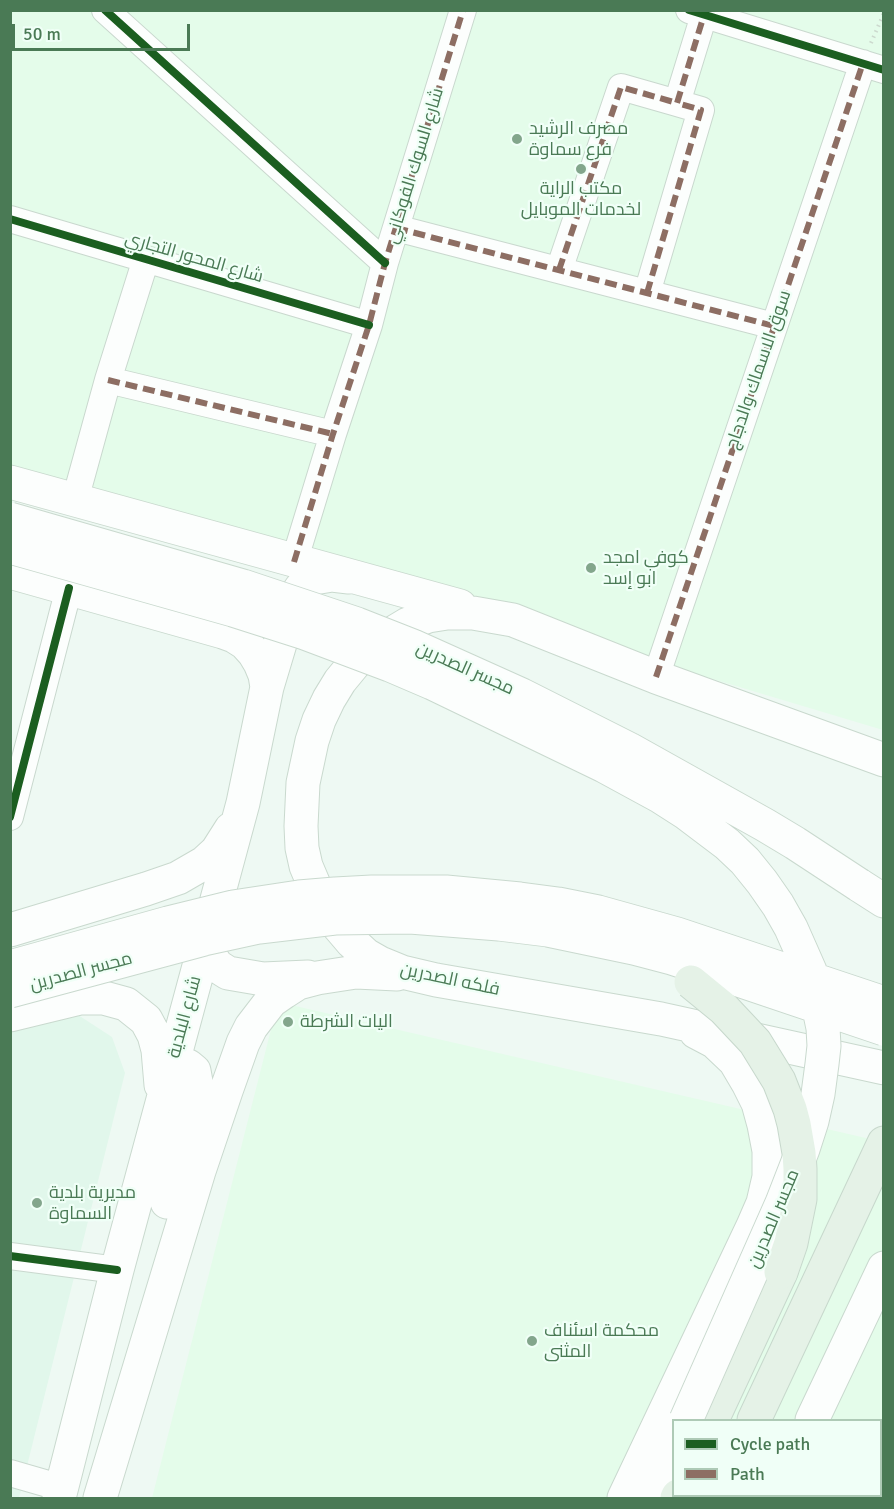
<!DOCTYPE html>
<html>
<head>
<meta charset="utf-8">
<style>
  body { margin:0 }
  #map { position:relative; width:894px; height:1509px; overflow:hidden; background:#eef9f3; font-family:Signika,sans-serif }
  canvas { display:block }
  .frame { position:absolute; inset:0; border:12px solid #4a7a55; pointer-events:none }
  .legend { position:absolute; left:672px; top:1419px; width:210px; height:78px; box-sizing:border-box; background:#f0fff7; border:2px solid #aecab6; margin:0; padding:8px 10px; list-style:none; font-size:18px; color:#4a7a55 }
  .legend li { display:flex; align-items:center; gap:12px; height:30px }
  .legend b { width:30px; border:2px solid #aecab6 }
  .scale { position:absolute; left:12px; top:24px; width:178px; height:27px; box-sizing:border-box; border:3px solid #4a7a55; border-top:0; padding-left:8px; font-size:18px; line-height:21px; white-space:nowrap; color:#4a7a55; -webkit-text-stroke:4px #f0fff7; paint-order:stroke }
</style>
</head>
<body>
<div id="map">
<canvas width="894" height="1509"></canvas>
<div class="frame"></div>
<ul class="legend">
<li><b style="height:8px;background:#1b5e20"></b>Cycle path</li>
<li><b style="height:8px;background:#8d6e63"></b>Path</li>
</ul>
<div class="scale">50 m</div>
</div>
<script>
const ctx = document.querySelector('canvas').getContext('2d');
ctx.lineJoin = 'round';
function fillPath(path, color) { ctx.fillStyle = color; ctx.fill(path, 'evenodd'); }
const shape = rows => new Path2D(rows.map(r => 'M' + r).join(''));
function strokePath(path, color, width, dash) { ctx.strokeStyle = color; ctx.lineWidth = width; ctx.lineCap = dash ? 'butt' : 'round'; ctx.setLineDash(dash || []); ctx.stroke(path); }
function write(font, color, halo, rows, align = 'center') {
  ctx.font = font + ' Signika,Cairo,sans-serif'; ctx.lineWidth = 4.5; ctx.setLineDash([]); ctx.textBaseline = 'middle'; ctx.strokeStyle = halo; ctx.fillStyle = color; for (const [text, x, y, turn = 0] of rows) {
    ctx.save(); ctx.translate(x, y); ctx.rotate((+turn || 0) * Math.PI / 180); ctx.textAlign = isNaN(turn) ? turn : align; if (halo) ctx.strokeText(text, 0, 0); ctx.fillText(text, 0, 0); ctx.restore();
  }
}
fillPath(shape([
  [72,1011,112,1037,125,1073,19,1498,11,1498,11,1028]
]), '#e1f7eb');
fillPath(shape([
  [10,11,883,11,883,730,11,469],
  [278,1002,883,1142,883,1498,152,1498],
  [674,1420,880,1420,880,1496,674,1496]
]), '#e4fcea');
const street = shape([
  [105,10,385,263],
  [689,10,884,70],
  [10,219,369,325],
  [396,228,774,326],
  [559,270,621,87,677,103],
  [647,293,701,110,677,103,704,15],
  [108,380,333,434],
  [75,500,108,380,146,259],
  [294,562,333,434,369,325,385,263,463,10],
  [656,677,863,63],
  [10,817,69,588],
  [10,1256,117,1270],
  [10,1473,62,1488]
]);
const secondary = shape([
  [10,482,460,606],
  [10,572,223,632,234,636,245,643,254,653,260,663,265,675,267,687],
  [884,760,656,677,513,620,473,613,447,613,428,616,408,624,388,636,370,649,354,664,340,681,329,699,319,720,312,741,303,783,301,826,302,848,306,866,320,899,329,915,352,942,366,955,380,963,402,972,436,980,661,1019,884,1068],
  [859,885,884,901],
  [211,927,209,947,211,957,217,966,228,973,263,979,308,977],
  [10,930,146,889,178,878,204,863,217,851,231,829],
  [10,1015,80,998,104,998,126,1004,146,1020,154,1035,158,1050,161,1085],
  [167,1088,173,1073,181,1067,188,1066,194,1071,196,1082,194,1096,167,1202],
  [812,1420,884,1268],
  [59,1498,117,1270,243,803,267,687,288,617,295,597,301,588,314,578,332,575,349,577],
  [100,1498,199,1171,226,1091,243,1043,251,1027,271,1001,284,992,298,983,317,978,356,972,397,974],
  [624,1498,753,1226,763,1203,769,1177,769,1151,764,1125,758,1103,748,1083,735,1061,715,1042,696,1032],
  [651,1498,674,1449],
  [796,1498,798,1496]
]);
const highway = shape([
  [712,1420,781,1272],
  [754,1420,884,1143],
  [677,1498,678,1496],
  [717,1498,719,1496]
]);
strokePath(street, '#c9d8ce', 28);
strokePath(secondary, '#c9d9ce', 35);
strokePath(highway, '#c7d8cc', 35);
strokePath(shape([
  [871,43,884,13]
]), '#ccd9ce', 4, [1.5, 4.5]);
strokePath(street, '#fcfefd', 26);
strokePath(secondary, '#fcfefd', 33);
strokePath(highway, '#e5f2e7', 33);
const secondaryBridge = shape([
  [10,519,243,586,357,624,413,646,522,695,629,749,765,825,795,843,859,885],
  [10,547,233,610,305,633,390,665,432,683,604,766,661,797,686,813,727,844,745,861,762,882,778,905,791,928,810,971,815,990,823,1028,824,1046,822,1064,818,1094,812,1121,803,1149,782,1203,686,1420],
  [10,967,168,923,233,907,299,897,335,894,372,892,446,892,520,899,558,904,598,912,677,934,884,1003],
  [10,991,204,939,259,927,335,918,410,917,499,924,548,930,634,948,672,958,721,974,884,1029]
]);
const highwayBridge = shape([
  [691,982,724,1009,755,1042,779,1081,790,1109,794,1124,799,1153,800,1169,800,1199,791,1243,781,1272]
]);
strokePath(secondaryBridge, '#c9d9ce', 35, []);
strokePath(highwayBridge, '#c7d8cc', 35, []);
strokePath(secondaryBridge, '#fcfefd', 33);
strokePath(highwayBridge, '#e5f2e7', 33);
strokePath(shape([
  [396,228,774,326],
  [559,270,621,87,677,103],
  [647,293,701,110,677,103,704,15],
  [108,380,333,434],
  [294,562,333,434,369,325,385,263,463,10],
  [656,677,863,63]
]), '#8d6e63', 6, [12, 6]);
strokePath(shape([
  [105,10,385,263],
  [689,10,884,70],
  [10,219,369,325],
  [10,817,69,588],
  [10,1256,117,1270]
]), '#1b5e20', 8);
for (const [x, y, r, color] of [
  [517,139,6,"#83a68c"],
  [581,169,6,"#83a68c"],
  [591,568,6,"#83a68c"],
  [288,1022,6,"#83a68c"],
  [37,1203,6,"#83a68c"],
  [532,1341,6,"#83a68c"]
]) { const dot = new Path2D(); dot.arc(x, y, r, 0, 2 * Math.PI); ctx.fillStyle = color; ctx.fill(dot); strokePath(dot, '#f0fff7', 2); }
write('18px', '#4a7a55', '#f0fff7', [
  ["مصرف الرشيد",529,129],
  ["فرع سماوة",529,150],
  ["مكتب الراية",581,189,"center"],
  ["لخدمات الموبايل",581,210,"center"],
  ["كوفي امجد",603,558],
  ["ابو إسد",603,579],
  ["اليات الشرطة",300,1022],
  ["مديرية بلدية",49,1193],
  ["السماوة",49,1214],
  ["محكمة اسئناف",544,1331],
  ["المثنى",544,1352]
], 'left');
write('18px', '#4a7a55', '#f0fff7', [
  ["شارع السوك الفوكاني",415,166,-73],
  ["شارع المحور التجاري",194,258,16],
  ["سوق الاسماك والدجاج",759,370,-71],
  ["مجسر الصدرين",465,669,24],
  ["مجسر الصدرين",81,972,-15],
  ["فلكه الصدرين",450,980,12],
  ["شارع البلدية",185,1017,-75],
  ["مجسر الصدرين",774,1219,-67]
]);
</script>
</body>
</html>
